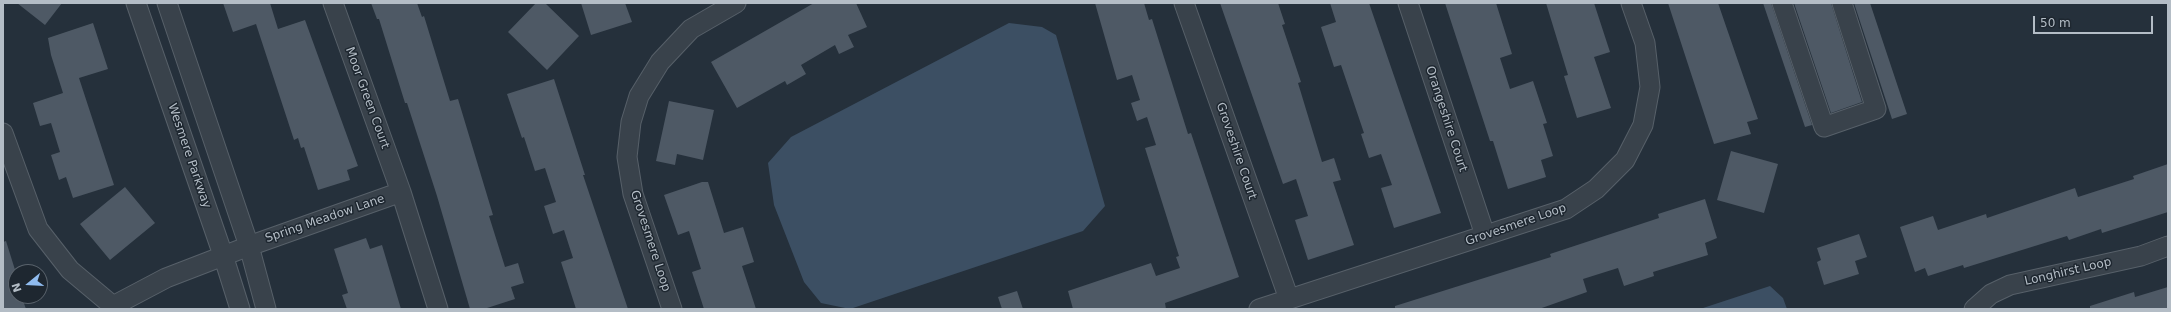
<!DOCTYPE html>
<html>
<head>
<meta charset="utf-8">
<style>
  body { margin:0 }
  #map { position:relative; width:2171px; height:312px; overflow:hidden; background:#25303b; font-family:"DejaVu Sans",sans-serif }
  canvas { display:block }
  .frame { position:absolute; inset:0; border:4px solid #b4bdc6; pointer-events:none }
  .north { position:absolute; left:8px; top:264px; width:40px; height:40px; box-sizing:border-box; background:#1e2730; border:1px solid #5a636c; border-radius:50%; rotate:252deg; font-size:11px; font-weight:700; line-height:16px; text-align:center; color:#b4bdc6 }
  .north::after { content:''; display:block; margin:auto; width:14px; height:18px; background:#90bcef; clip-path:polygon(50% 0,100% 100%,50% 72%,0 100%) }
  .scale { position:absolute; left:2033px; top:16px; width:120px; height:18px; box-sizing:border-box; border:2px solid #b4bdc6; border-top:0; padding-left:5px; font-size:12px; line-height:14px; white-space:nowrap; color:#b4bdc6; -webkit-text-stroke:3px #1e2730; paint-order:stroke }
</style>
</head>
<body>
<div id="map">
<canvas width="2171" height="312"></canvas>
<div class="frame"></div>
<div class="north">N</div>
<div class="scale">50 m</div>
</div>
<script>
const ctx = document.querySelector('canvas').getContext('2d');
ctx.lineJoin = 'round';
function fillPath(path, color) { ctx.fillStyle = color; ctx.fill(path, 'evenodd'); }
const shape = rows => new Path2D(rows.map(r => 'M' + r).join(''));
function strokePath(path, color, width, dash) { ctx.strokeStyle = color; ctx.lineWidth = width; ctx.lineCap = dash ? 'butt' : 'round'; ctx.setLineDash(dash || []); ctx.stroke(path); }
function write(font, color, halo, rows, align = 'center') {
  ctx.font = font + ' "DejaVu Sans",sans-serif'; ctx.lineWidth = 3; ctx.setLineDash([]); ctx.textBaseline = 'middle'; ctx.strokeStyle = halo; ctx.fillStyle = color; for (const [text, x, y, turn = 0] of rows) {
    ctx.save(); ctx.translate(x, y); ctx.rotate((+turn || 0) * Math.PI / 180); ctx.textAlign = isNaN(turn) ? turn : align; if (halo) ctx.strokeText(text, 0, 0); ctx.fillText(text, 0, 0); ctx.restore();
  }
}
fillPath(shape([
  [1009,23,1042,27,1056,35,1105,206,1083,231,850,309,821,303,804,282,774,205,768,163,791,137],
  [1770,286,1783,298,1787,309,1700,309]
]), '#3c4f63');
fillPath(shape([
  [17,3,62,3,45,25],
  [223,3,270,3,278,29,305,20,358,166,347,170,350,180,318,190,304,147,301,148,298,138,294,140,256,24,233,32],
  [371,3,417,3,422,17,424,16,450,101,458,99,493,215,489,216,505,267,518,263,524,283,511,287,515,299,484,309,470,309,437,196,407,103,405,103,379,19,377,19],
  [536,3,545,3,579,36,547,70,508,32],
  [581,3,625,3,632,22,591,35],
  [814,3,856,3,867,27,848,35,854,47,839,54,835,45,801,65,806,74,787,85,785,81,737,108,711,62],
  [1095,3,1144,3,1149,20,1152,19,1188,134,1191,133,1239,277,1165,303,1166,309,1073,309,1068,291,1151,263,1156,276,1180,268,1176,257,1179,256,1145,148,1156,145,1147,117,1137,121,1131,103,1140,100,1132,75,1117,80],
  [1220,3,1278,3,1285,24,1282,25,1301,82,1298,83,1322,162,1334,158,1341,180,1333,182,1354,245,1308,260,1295,220,1308,216,1296,179,1283,184],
  [1330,3,1369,3,1441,213,1394,228,1381,188,1392,185,1381,154,1369,158,1361,134,1364,133,1341,65,1334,67,1321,27,1336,22],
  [1445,3,1496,3,1512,54,1500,58,1510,89,1533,81,1547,123,1543,124,1553,156,1541,160,1546,177,1508,189,1493,141,1490,141],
  [1546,3,1594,3,1610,52,1594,57,1611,108,1577,118,1564,76,1568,75],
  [1668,3,1718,3,1758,119,1747,122,1751,134,1714,144],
  [1763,3,1771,3,1812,125,1805,127],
  [1794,3,1831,3,1862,102,1831,113],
  [1854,3,1870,3,1907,114,1892,119],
  [93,23,108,69,79,78,114,185,73,198,66,177,59,180,51,155,60,152,51,123,40,126,33,103,63,93,51,55,48,38],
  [554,79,585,175,583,175,628,309,576,309,561,262,573,258,564,230,553,234,544,206,556,202,545,168,535,171,524,137,522,138,507,94],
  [669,101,714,110,703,160,677,154,675,165,656,161],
  [1731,151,1778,164,1764,213,1717,200],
  [2168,164,2168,212,2102,233,2101,229,2069,240,2067,236,1964,268,1963,265,1928,276,1925,268,1915,272,1900,227,1933,216,1938,230,1986,214,1987,218,2075,188,2078,197,2134,179,2133,176],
  [702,182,708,182,724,233,743,227,754,262,742,266,756,309,704,309,692,272,701,269,689,231,678,235,664,195],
  [125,187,155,223,110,260,80,224],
  [1705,199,1717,238,1705,243,1708,255,1653,272,1654,276,1624,286,1618,268,1583,279,1587,292,1539,309,1395,309,1395,306,1551,257,1550,254,1659,218,1658,214],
  [1859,234,1867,257,1855,261,1859,274,1824,285,1817,262,1821,260,1817,248],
  [366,238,370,249,382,245,401,309,347,309,342,295,348,293,334,249],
  [6,241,16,273,16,296,27,296,22,298,26,309,3,309,3,242],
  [2168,287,2168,309,2090,309,2090,306,2134,292,2135,297],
  [1017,291,1023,309,1002,309,998,297]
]), '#4e5965');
const minor = shape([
  [136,3,223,255,240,309],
  [167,3,249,246,266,309],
  [333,3,401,192,438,309],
  [1184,3,1289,299],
  [1408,3,1485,235],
  [1782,3,1824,127,1876,109,1842,3],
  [3,133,38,229,70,270,113,306],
  [111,309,113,306,166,278,249,246,401,192],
  [672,309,633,194,627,157,631,122,639,96,660,62,691,29,736,3],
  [1259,309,1566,209,1596,189,1625,160,1643,125,1650,87,1645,43,1631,3],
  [1974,309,1991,294,2010,285,2141,256,2168,246]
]);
strokePath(minor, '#576069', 21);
strokePath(minor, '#39424b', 19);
write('12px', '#b4bdc6', '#1e2730', [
  ["Moor Green Court",367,98,70],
  ["Orangeshire Court",1446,119,72],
  ["Groveshire Court",1236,151,71],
  ["Wesmere Parkway",189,156,71],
  ["Spring Meadow Lane",325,219,-19],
  ["Grovesmere Loop",1516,225,-19],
  ["Grovesmere Loop",650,241,72],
  ["Longhirst Loop",2068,272,-13]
]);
</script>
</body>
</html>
